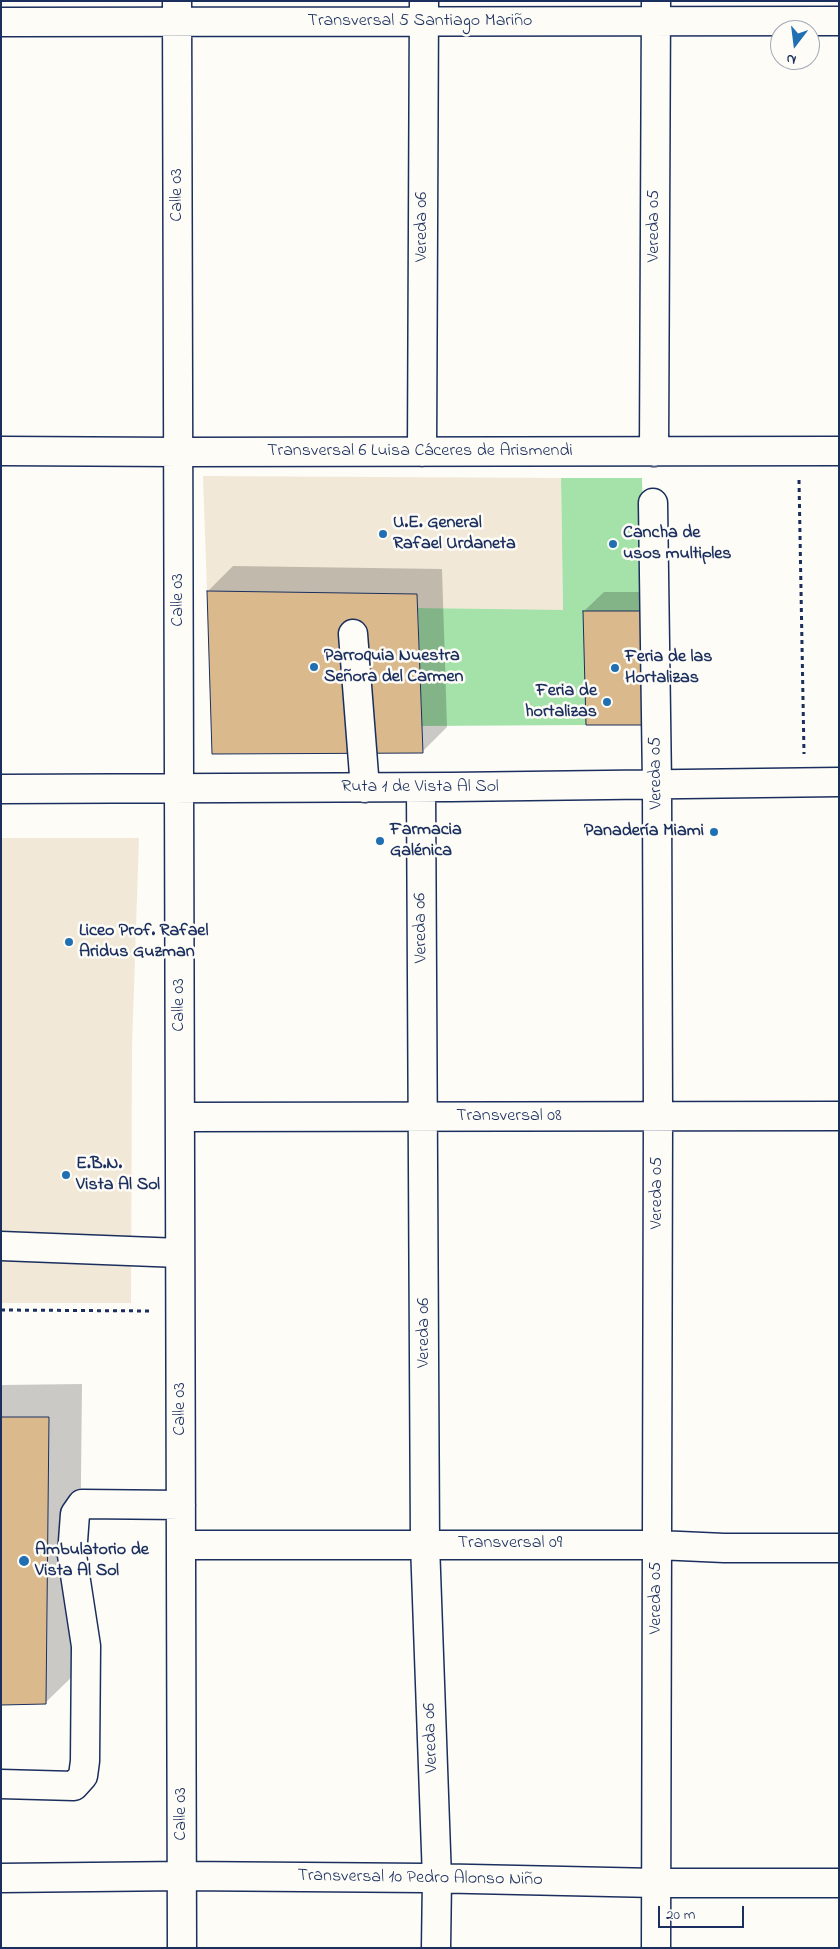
<!DOCTYPE html>
<html>
<head>
<meta charset="utf-8">
<style>
  body { margin:0 }
  #map { position:relative; width:840px; height:1949px; overflow:hidden; background:#fdfcf7; font-family:"Indie Flower",sans-serif }
  canvas { display:block }
  .frame { position:absolute; inset:0; border:2px solid #1b2f5e; pointer-events:none }
  .north { position:absolute; left:770px; top:20px; width:50px; height:50px; box-sizing:border-box; background:#fdfcf7; border:1px solid #a3aaba; border-radius:50%; rotate:195deg; font-size:14px; font-weight:700; line-height:20px; text-align:center; color:#1b2f5e }
  .north::after { content:''; display:block; margin:auto; width:18px; height:22px; background:#1f6fb2; clip-path:polygon(50% 0,100% 100%,50% 72%,0 100%) }
  .scale { position:absolute; left:658px; top:1906px; width:86px; height:22px; box-sizing:border-box; border:2px solid #1b2f5e; border-top:0; padding-left:6px; font-size:15px; line-height:18px; white-space:nowrap; color:#1b2f5e; -webkit-text-stroke:4px #fdfcf7; paint-order:stroke }
</style>
</head>
<body>
<div id="map">
<canvas width="840" height="1949"></canvas>
<div class="frame"></div>
<div class="north">N</div>
<div class="scale">20 m</div>
</div>
<script>
const ctx = document.querySelector('canvas').getContext('2d');
ctx.lineJoin = 'round';
function fillPath(path, color) { ctx.fillStyle = color; ctx.fill(path, 'evenodd'); }
const shape = rows => new Path2D(rows.map(r => 'M' + r).join(''));
function strokePath(path, color, width, dash) { ctx.strokeStyle = color; ctx.lineWidth = width; ctx.lineCap = dash ? 'butt' : 'round'; ctx.setLineDash(dash || []); ctx.stroke(path); }
function write(font, color, halo, rows, align = 'center') {
  ctx.font = font + ' "Indie Flower",sans-serif'; ctx.lineWidth = 5; ctx.setLineDash([]); ctx.textBaseline = 'middle'; ctx.strokeStyle = halo; ctx.fillStyle = color; for (const [text, x, y, turn = 0] of rows) {
    ctx.save(); ctx.translate(x, y); ctx.rotate((+turn || 0) * Math.PI / 180); ctx.textAlign = isNaN(turn) ? turn : align; if (halo) ctx.strokeText(text, 0, 0); ctx.fillText(text, 0, 0); ctx.restore();
  }
}
fillPath(shape([
  [203,476,561,478,563,611,418,608,417,594,207,591],
  [1,838,139,838,132,1047,131,1303,1,1303]
]), '#f2e8d7');
fillPath(shape([
  [561,478,642,478,645,611,586,725,422,726,418,608,563,610]
]), '#a4e2aa');
fillPath(shape([
  [233,566,442,569,447,727,422,752,208,591],
  [604,592,664,592,666,704,584,611],
  [82,1384,79,1670,45,1703,1,1703,1,1385]
]), '#0003');
const building = shape([
  [207,591,417,594,423,753,212,754,207,591],
  [583,611,645,611,647,725,586,725,583,611],
  [1,1417,49,1417,46,1704,1,1705,1,1417]
]);
fillPath(building, '#daba8d');
strokePath(building, '#1b2f5e', 1);
const minor = shape([
  [177,1,182,1948],
  [1,22,839,21],
  [1,451,178,452,839,451],
  [422,452,424,1],
  [654,452,656,1],
  [653,503,657,785,658,1117,656,1948],
  [353,634,365,788],
  [421,788,425,1544,437,1879,436,1948],
  [1,789,451,787,839,782],
  [180,1117,839,1116],
  [1,1246,180,1253],
  [181,1545,658,1545,724,1548,839,1548],
  [1,1784,74,1786,83,1776,85,1761,86,1646,72,1555,75,1514,82,1504,181,1505],
  [1,1878,182,1876,425,1878,656,1883,839,1883]
]);
strokePath(minor, '#1b2f5e', 31);
strokePath(shape([
  [799,480,804,754],
  [1,1310,153,1311]
]), '#1b2f5e', 3, [4, 4]);
strokePath(minor, '#fdfcf7', 28);
for (const [x, y, r, color] of [
  [383,534,5,"#1f6fb2"],
  [613,544,5,"#1f6fb2"],
  [314,667,5,"#1f6fb2"],
  [615,668,5,"#1f6fb2"],
  [607,702,5,"#1f6fb2"],
  [714,832,5,"#1f6fb2"],
  [380,841,5,"#1f6fb2"],
  [69,942,5,"#1f6fb2"],
  [66,1175,5,"#1f6fb2"],
  [24,1561,6,"#1f6fb2"]
]) { const dot = new Path2D(); dot.arc(x, y, r, 0, 2 * Math.PI); ctx.fillStyle = color; ctx.fill(dot); strokePath(dot, '#fdfcf7', 2); }
write('18px', '#1b2f5e', '#fdfcf7', [
  ["Transversal 5 Santiago Mariño",420,22],
  ["Calle 03",178,195,-90],
  ["Vereda 05",655,226,-90],
  ["Vereda 06",423,227,-90],
  ["Transversal 6 Luisa Cáceres de Arismendi",420,452],
  ["Calle 03",179,600,-90],
  ["Vereda 05",657,773,-91],
  ["Ruta 1 de Vista Al Sol",420,788],
  ["Vereda 06",422,928,-91],
  ["Calle 03",180,1005,-90],
  ["Transversal 08",509,1117],
  ["Vereda 05",658,1193,-90],
  ["Vereda 06",425,1333,-90],
  ["Calle 03",181,1409,-90],
  ["Transversal 09",510,1544],
  ["Vereda 05",657,1598,-90],
  ["Vereda 06",432,1738,-92],
  ["Calle 03",182,1814,-90],
  ["Transversal 10 Pedro Alonso Niño",420,1879,1]
]);
write('bold 18px', '#1b2f5e', '#fdfcf7', [
  ["U.E. General",393,524],
  ["Rafael Urdaneta",393,545],
  ["Cancha de",623,534],
  ["usos multiples",623,555],
  ["Parroquia Nuestra",324,657],
  ["Señora del Carmen",324,678],
  ["Feria de las",625,658],
  ["Hortalizas",625,679],
  ["Feria de",597,692,"right"],
  ["hortalizas",597,713,"right"],
  ["Farmacia",390,831],
  ["Galénica",390,852],
  ["Panadería Miami",704,832,"right"],
  ["Liceo Prof. Rafael",79,932],
  ["Aridus Guzman",79,953],
  ["E.B.N.",76,1165],
  ["Vista Al Sol",76,1186],
  ["Ambulatorio de",35,1551],
  ["Vista Al Sol",35,1572]
], 'left');
</script>
</body>
</html>
